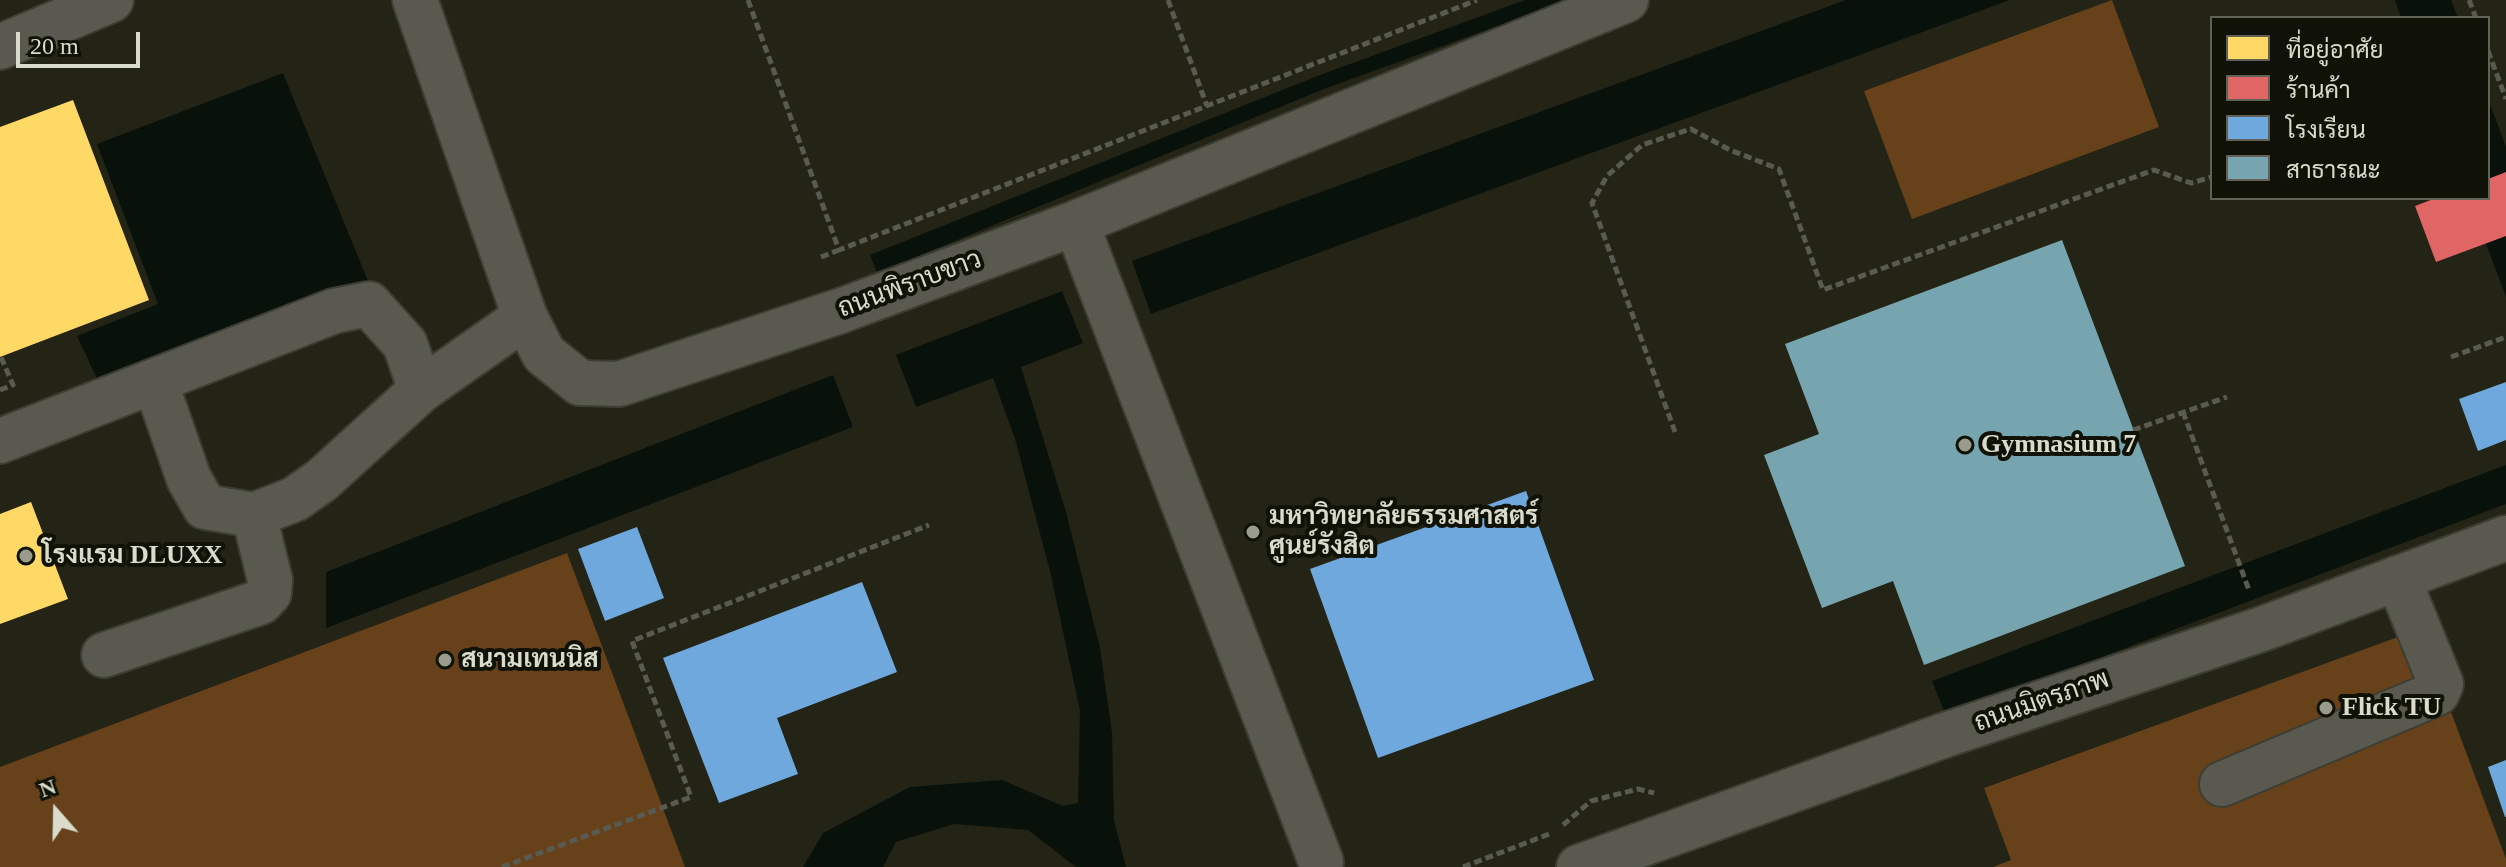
<!DOCTYPE html>
<html>
<head>
<meta charset="utf-8">
<style>
  body { margin:0 }
  #map { position:relative; width:2506px; height:867px; overflow:hidden; background:#232416; font-family:"Times New Roman",Sarabun,serif }
  canvas { display:block }
  .legend { position:absolute; left:2210px; top:16px; width:280px; height:184px; box-sizing:border-box; background:#111207; border:2px solid #616255; margin:0; padding:10px 14px; list-style:none; font-size:24px; color:#d9dbcb }
  .legend li { display:flex; align-items:center; gap:16px; height:40px }
  .legend b { width:40px; border:2px solid #616255 }
  .north { position:absolute; left:16px; top:771px; width:80px; height:80px; -webkit-text-stroke:6px #111207; paint-order:stroke; rotate:340deg; font-size:22px; font-weight:700; line-height:32px; text-align:center; color:#d9dbcb }
  .north::after { content:''; display:block; margin:auto; width:28px; height:36px; background:#d9dbcb; clip-path:polygon(50% 0,100% 100%,50% 72%,0 100%) }
  .scale { position:absolute; left:16px; top:32px; width:124px; height:36px; box-sizing:border-box; border:4px solid #d9dbcb; border-top:0; padding-left:10px; font-size:24px; line-height:28px; white-space:nowrap; color:#d9dbcb; -webkit-text-stroke:6px #111207; paint-order:stroke }
</style>
</head>
<body>
<div id="map">
<canvas width="2506" height="867"></canvas>
<ul class="legend">
<li><b style="height:22px;background:#ffd966"></b>ที่อยู่อาศัย</li>
<li><b style="height:22px;background:#e06666"></b>ร้านค้า</li>
<li><b style="height:22px;background:#6fa8dc"></b>โรงเรียน</li>
<li><b style="height:22px;background:#76a5af"></b>สาธารณะ</li>
</ul>
<div class="north">N</div>
<div class="scale">20 m</div>
</div>
<script>
const ctx = document.querySelector('canvas').getContext('2d');
ctx.lineJoin = 'round';
function fillPath(path, color) { ctx.fillStyle = color; ctx.fill(path, 'evenodd'); }
const shape = rows => new Path2D(rows.map(r => 'M' + r).join(''));
function strokePath(path, color, width, dash) { ctx.strokeStyle = color; ctx.lineWidth = width; ctx.lineCap = dash ? 'butt' : 'round'; ctx.setLineDash(dash || []); ctx.stroke(path); }
function write(font, color, halo, rows, align = 'center') {
  ctx.font = font + ' "Times New Roman",Sarabun,serif'; ctx.lineWidth = 8; ctx.setLineDash([]); ctx.textBaseline = 'middle'; ctx.strokeStyle = halo; ctx.fillStyle = color; for (const [text, x, y, turn = 0] of rows) {
    ctx.save(); ctx.translate(x, y); ctx.rotate((+turn || 0) * Math.PI / 180); ctx.textAlign = isNaN(turn) ? turn : align; if (halo) ctx.strokeText(text, 0, 0); ctx.fillText(text, 0, 0); ctx.restore();
  }
}
fillPath(shape([
  [2112,0,2159,127,1912,219,1864,91],
  [567,553,685,867,0,867,0,767],
  [2420,629,2506,859,2506,867,1993,867,2011,860,1984,788]
]), '#66411a');
fillPath(shape([
  [1525,0,1569,0,1324,89,877,273,870,255,1320,75],
  [1846,0,2010,0,1151,314,1132,261],
  [2395,0,2451,0,2458,18,2401,18],
  [283,73,368,281,98,381,77,336,158,304,97,144],
  [2488,99,2506,147,2506,297,2469,198,2488,198],
  [1062,291,1083,343,1021,367,1066,512,1100,648,1112,733,1114,820,1126,867,1076,867,1028,830,954,824,896,842,883,867,803,867,823,833,910,787,1002,780,1063,806,1078,803,1080,711,1050,571,1015,439,993,378,916,407,896,355],
  [833,375,853,427,326,628,326,572],
  [2506,465,2506,504,1946,716,1932,681]
]), '#08120b');
fillPath(shape([
  [73,100,149,300,0,357,0,127],
  [31,502,68,599,0,624,0,514]
]), '#ffd966');
fillPath(shape([
  [2506,172,2506,236,2436,262,2415,206,2436,198,2488,198,2488,179]
]), '#e06666');
fillPath(shape([
  [2506,382,2506,440,2478,451,2459,399],
  [1526,491,1594,680,1378,758,1310,569],
  [637,527,664,598,605,621,578,549],
  [862,582,897,672,777,718,798,774,719,803,663,658],
  [2506,760,2506,817,2505,817,2488,767]
]), '#6fa8dc');
fillPath(shape([
  [2062,240,2185,566,1924,665,1893,581,1822,608,1764,455,1819,434,1785,344]
]), '#76a5af');
const minor = shape([
  [415,0,525,317,544,354,580,383,619,384,840,311,1076,223,1626,0],
  [0,47,111,0],
  [1076,223,1321,862],
  [155,381,189,479,205,507,254,515],
  [0,441,334,311,369,304,405,344,421,390],
  [104,655,261,602,269,593,270,580,254,515,295,499,322,480,421,390,525,317],
  [2222,784,2437,693,2441,684,2398,578],
  [1579,867,1945,735,2262,629,2506,538]
]);
strokePath(minor, '#3d3e33', 48);
strokePath(shape([
  [748,0,839,250,1477,0],
  [1168,0,1207,106],
  [2469,0,2476,18],
  [2488,51,2506,99],
  [821,257,839,250],
  [2451,357,2506,337],
  [0,390,13,385,1,357],
  [2183,412,2249,590],
  [2133,430,2227,397],
  [1675,432,1592,203,1607,176,1642,145,1691,129,1730,150,1779,169,1823,290,2154,170,2191,183,2212,177],
  [1563,825,1591,801,1638,789,1654,793],
  [502,867,691,797,632,641,929,525],
  [1463,867,1552,833]
]), '#595a50', 5, [8, 4]);
strokePath(minor, '#59594f', 44);
for (const [x, y, r, color] of [
  [1965,445,8,"#999b8c"],
  [1253,532,8,"#999b8c"],
  [26,556,8,"#999b8c"],
  [445,660,8,"#999b8c"],
  [2326,708,8,"#999b8c"]
]) { const dot = new Path2D(); dot.arc(x, y, r, 0, 2 * Math.PI); ctx.fillStyle = color; ctx.fill(dot); strokePath(dot, '#111207', 3); }
write('26px', '#d9dbcb', '#111207', [
  ["ถนนพิราบขาว",910,285,-20],
  ["ถนนมิตรภาพ",2042,702,-19]
]);
write('bold 26px', '#d9dbcb', '#111207', [
  ["Gymnasium 7",1981,445],
  ["มหาวิทยาลัยธรรมศาสตร์",1269,517],
  ["ศูนย์รังสิต",1269,547],
  ["โรงแรม DLUXX",42,556],
  ["สนามเทนนิส",461,660],
  ["Flick TU",2342,708]
], 'left');
</script>
</body>
</html>
